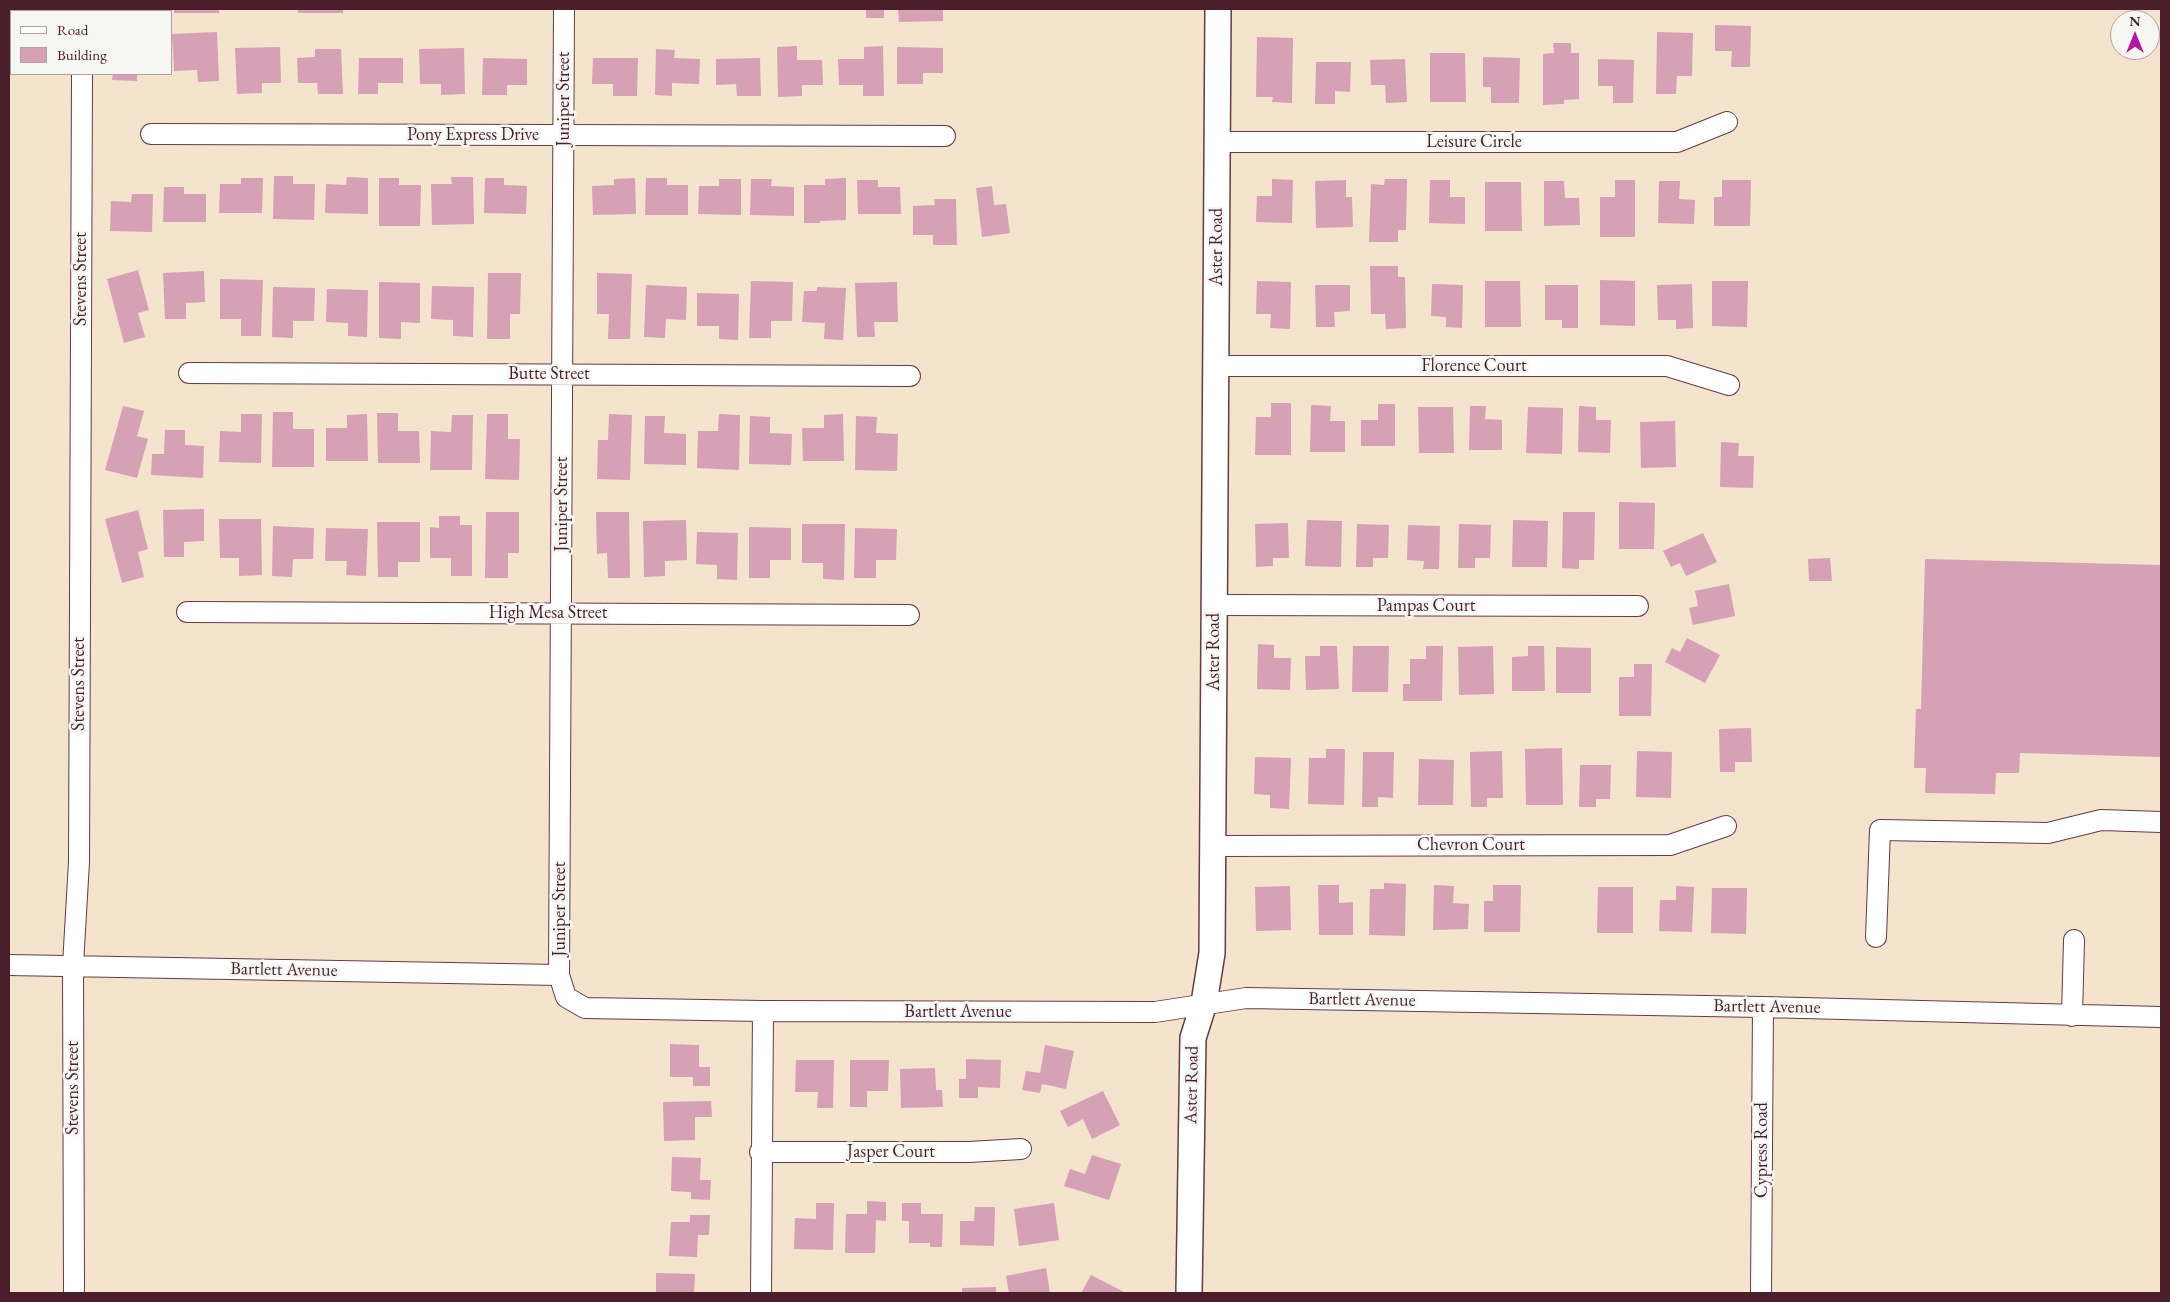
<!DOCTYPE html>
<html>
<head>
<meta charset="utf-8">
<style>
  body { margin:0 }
  #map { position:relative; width:2170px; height:1302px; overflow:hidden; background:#f4e3cd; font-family:"EB Garamond",serif }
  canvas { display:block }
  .frame { position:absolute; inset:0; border:10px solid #4a1f2b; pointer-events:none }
  .legend { position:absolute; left:10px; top:10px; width:162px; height:65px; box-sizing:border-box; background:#f6f6f2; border:1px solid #b1a0a2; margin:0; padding:6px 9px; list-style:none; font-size:15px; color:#4a1f2b }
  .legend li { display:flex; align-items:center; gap:10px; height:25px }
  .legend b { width:25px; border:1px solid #b1a0a2 }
  .north { position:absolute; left:2110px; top:10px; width:50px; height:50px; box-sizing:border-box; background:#f6f6f2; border:1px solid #b1a0a2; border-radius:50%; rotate:0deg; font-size:14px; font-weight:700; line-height:20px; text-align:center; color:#4a1f2b }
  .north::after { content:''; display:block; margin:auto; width:18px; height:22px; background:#b5179e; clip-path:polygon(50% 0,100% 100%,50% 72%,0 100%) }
</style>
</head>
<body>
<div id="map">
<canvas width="2170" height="1302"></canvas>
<div class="frame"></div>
<ul class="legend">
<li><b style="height:6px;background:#fff"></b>Road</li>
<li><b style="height:14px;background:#d6a0b5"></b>Building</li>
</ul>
<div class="north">N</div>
</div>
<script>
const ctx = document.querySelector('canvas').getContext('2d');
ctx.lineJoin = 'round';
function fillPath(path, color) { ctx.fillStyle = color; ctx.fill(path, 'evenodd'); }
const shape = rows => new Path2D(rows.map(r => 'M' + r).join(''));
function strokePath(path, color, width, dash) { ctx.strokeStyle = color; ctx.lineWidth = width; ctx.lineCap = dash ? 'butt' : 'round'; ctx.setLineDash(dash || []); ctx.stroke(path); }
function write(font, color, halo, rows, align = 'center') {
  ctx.font = font + ' "EB Garamond",serif'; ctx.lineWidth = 5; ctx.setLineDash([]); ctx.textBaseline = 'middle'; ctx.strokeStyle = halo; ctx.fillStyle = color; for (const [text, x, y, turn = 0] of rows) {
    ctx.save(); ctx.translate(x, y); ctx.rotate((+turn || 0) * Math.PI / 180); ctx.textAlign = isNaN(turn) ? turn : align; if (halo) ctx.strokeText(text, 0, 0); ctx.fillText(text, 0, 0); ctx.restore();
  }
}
fillPath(shape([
  [112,9,157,9,157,11,112,11],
  [174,9,219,9,219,13,174,13],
  [298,9,343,9,343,13,298,13],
  [866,9,884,9,884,18,866,18],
  [898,9,943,9,943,21,899,22],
  [1715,25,1751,26,1750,67,1731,67,1732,51,1715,51],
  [217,32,219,81,198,82,197,70,174,71,172,34],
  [1657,32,1693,33,1692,76,1677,76,1676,94,1656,94],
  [1257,37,1293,38,1292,103,1272,102,1273,97,1256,97],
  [1553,43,1571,43,1571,53,1579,53,1579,99,1564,100,1564,104,1543,105,1543,54,1554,53],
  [797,46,797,60,822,60,823,85,802,85,802,96,778,97,777,47],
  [883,46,884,96,863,96,863,85,839,85,838,59,864,59,864,47],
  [280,47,281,83,262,83,262,93,237,94,235,48],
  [897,47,943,48,943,73,923,73,923,84,897,84],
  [464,48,465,94,441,95,441,84,420,84,419,49],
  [315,49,341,49,343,94,318,94,317,83,298,83,297,58,315,57],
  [656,49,675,50,674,58,700,59,699,84,672,83,672,96,655,95],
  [1430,53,1465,53,1466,102,1430,102],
  [1483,57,1520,58,1519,103,1491,103,1491,87,1483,87],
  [359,58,403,58,403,83,378,83,378,94,358,94],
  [483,58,527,59,527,85,507,85,507,95,482,95],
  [593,58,638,58,637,96,613,96,613,84,592,84],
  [760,58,761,96,737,96,736,84,716,85,716,59],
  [1405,59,1407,102,1386,103,1385,85,1371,85,1370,60],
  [1598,59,1634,60,1633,103,1613,103,1613,86,1598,86],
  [1316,62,1351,62,1350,92,1335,91,1335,104,1315,104],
  [113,74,137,74,137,81,112,80],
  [274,176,293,176,293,184,315,184,314,220,273,219],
  [347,177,368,178,368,214,325,213,326,184,346,185],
  [451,177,473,177,474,224,432,225,431,184,452,184],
  [241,178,263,178,262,213,219,213,220,184,241,184],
  [379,178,399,178,399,185,421,185,420,226,379,226],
  [485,178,504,178,504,185,527,186,526,214,484,213],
  [635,178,636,214,593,215,592,186,614,185,614,179],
  [646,178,667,178,667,185,688,185,688,215,645,215],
  [846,178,846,220,820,221,820,223,804,223,804,185,825,185,825,179],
  [719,179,741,179,741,215,698,214,699,186,719,186],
  [751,179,772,179,771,186,794,187,794,216,750,215],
  [1272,179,1293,180,1292,223,1256,222,1257,196,1272,196],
  [1385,179,1407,179,1406,230,1398,230,1398,242,1369,242,1371,184,1384,185],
  [857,180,878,180,878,187,900,187,901,214,858,214],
  [1346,180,1346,197,1352,197,1353,227,1316,228,1315,181],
  [1430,180,1450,180,1450,197,1465,197,1465,224,1429,223],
  [1615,180,1635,180,1635,237,1600,237,1600,197,1615,197],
  [1722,180,1751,180,1750,226,1714,226,1714,197,1722,197],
  [1544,181,1564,181,1565,198,1579,198,1580,225,1544,226],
  [1659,181,1680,181,1679,199,1695,200,1694,224,1658,223],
  [1485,182,1521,182,1522,231,1485,231],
  [992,186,994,205,1006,204,1010,233,982,237,976,188],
  [164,187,184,187,184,194,206,194,206,222,163,222],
  [132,194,153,194,152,232,110,231,111,201,131,202],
  [934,199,956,199,957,245,933,245,933,235,913,235,913,206,935,205],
  [1370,266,1398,266,1398,277,1405,277,1406,328,1386,329,1385,314,1371,314],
  [138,270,149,310,138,313,145,337,124,343,107,279],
  [204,271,205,302,186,303,186,319,165,319,163,273],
  [488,273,521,273,520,314,510,314,510,339,487,339],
  [597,273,632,274,630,339,608,339,609,314,597,314],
  [220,279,263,280,261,336,241,336,241,319,220,319],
  [1600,280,1635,281,1635,326,1600,325],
  [751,281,793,282,792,321,771,321,771,338,749,338],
  [1257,281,1291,282,1290,329,1270,328,1271,314,1256,314],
  [1485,281,1520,281,1521,327,1485,327],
  [1712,281,1748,281,1747,327,1712,326],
  [379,282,420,283,420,323,401,322,401,339,379,338],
  [897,282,898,322,874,322,875,337,857,337,855,283],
  [1432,284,1463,285,1462,328,1446,327,1446,317,1431,316],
  [1692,284,1693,328,1676,329,1676,320,1658,320,1657,285],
  [646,285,687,287,686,320,666,319,665,338,644,337],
  [1315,285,1350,285,1350,311,1334,312,1335,327,1316,327],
  [1545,285,1578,285,1578,328,1562,328,1562,320,1545,320],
  [432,286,474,287,473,337,453,336,453,320,431,319],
  [273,287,315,288,314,321,293,321,293,338,272,337],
  [817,287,846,288,843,340,824,339,825,323,802,322,804,291,817,291],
  [327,289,368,290,367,337,348,336,348,323,326,322],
  [697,293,739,294,738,340,719,339,719,326,697,326],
  [1271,403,1291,403,1291,455,1255,455,1256,417,1271,417],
  [1378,404,1395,404,1395,446,1361,446,1361,420,1378,420],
  [1311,405,1331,406,1330,421,1345,421,1345,452,1310,452],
  [123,406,144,411,137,436,148,439,137,478,105,470],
  [1470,406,1486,406,1485,419,1502,420,1502,450,1469,450],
  [1579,406,1596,407,1596,420,1611,420,1610,453,1578,452],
  [1418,407,1453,407,1454,453,1419,453],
  [1528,407,1563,408,1562,454,1526,453],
  [273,412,293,412,293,429,314,429,314,467,272,467],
  [377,413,398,413,398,431,419,431,420,463,378,463],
  [241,414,262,414,261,463,219,462,220,431,241,432],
  [367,414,368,461,326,461,326,428,347,428,347,415],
  [487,414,508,414,508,439,520,439,519,480,485,479],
  [609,414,632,415,630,480,597,479,598,440,608,440],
  [719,414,740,415,739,470,697,468,698,431,718,431],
  [843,414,844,461,803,461,802,428,824,428,824,415],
  [452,415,473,415,472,470,430,470,431,431,451,432],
  [645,416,665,416,664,433,686,434,686,465,644,464],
  [750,416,770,417,770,433,792,434,791,465,749,464],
  [856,416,877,417,876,433,898,434,897,471,855,470],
  [1675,421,1676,467,1641,468,1640,422],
  [165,430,185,430,185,445,204,446,203,478,151,475,152,454,164,454],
  [1721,442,1739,443,1738,456,1754,456,1753,488,1720,487],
  [1619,502,1655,503,1654,549,1619,549],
  [204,509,204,541,184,542,184,557,164,557,163,510],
  [138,510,148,549,138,552,144,577,122,583,105,519],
  [486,512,519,512,519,553,508,553,508,578,485,578],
  [596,512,629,512,630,578,608,578,607,553,597,554],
  [1563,512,1595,512,1594,560,1579,560,1579,569,1562,568],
  [439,516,460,516,460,525,472,525,472,576,451,576,451,558,430,558,430,527,439,528],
  [219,519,261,519,262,575,239,576,239,558,220,558],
  [686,520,687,560,665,561,665,576,644,577,643,521],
  [1307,520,1342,521,1341,567,1305,566],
  [1513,520,1548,521,1547,567,1512,567],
  [377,522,420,522,420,562,398,562,398,577,378,577],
  [1288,523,1289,558,1273,558,1273,566,1256,567,1255,524],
  [802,524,845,524,844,580,823,579,823,563,802,563],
  [1357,524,1389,525,1388,558,1373,558,1373,567,1356,567],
  [1459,524,1491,525,1490,558,1475,558,1475,568,1458,568],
  [1408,525,1440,526,1439,569,1423,569,1424,561,1407,560],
  [273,526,314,528,313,559,293,559,292,577,272,576],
  [749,527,791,528,791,560,770,560,770,578,749,578],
  [326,528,368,529,366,576,346,575,347,561,325,561],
  [855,528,897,529,896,560,876,560,876,578,854,578],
  [697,532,738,533,737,580,717,579,717,565,696,564],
  [1703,533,1717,562,1686,576,1680,563,1671,567,1663,551],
  [1830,558,1832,581,1809,581,1808,559],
  [1925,559,2161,565,2161,757,2020,753,2019,773,1996,773,1995,794,1925,793,1926,768,1914,768,1916,709,1921,709],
  [1729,584,1735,616,1693,625,1689,608,1698,606,1695,591],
  [1687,638,1720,655,1705,683,1665,662,1672,648,1680,652],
  [1258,644,1274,645,1274,658,1291,658,1290,690,1257,689],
  [1320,646,1337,646,1339,689,1306,690,1305,656,1320,656],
  [1353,646,1389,646,1388,692,1352,692],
  [1426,646,1443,646,1442,701,1403,701,1403,684,1410,684,1410,659,1426,659],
  [1493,646,1494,694,1459,695,1458,647],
  [1528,646,1544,646,1545,691,1512,691,1512,657,1528,656],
  [1556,647,1591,648,1591,693,1556,693],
  [1634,664,1652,664,1651,716,1619,716,1619,677,1634,677],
  [1751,728,1752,762,1735,762,1735,772,1720,772,1719,729],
  [1562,748,1563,805,1526,805,1525,749],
  [1326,749,1345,749,1344,805,1308,804,1309,758,1326,758],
  [1502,751,1503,798,1487,798,1487,807,1471,807,1470,752],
  [1637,751,1672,752,1671,798,1636,797],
  [1363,752,1394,752,1393,798,1378,797,1378,807,1362,807],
  [1255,757,1291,758,1289,809,1270,808,1270,795,1254,794],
  [1419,759,1454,760,1453,805,1418,805],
  [1580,765,1611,765,1610,799,1596,799,1596,807,1579,807],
  [1384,883,1406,884,1405,936,1369,935,1370,889,1384,889],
  [1318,885,1339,885,1339,903,1353,902,1353,935,1319,935],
  [1434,885,1454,886,1453,903,1469,904,1468,929,1433,930],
  [1493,885,1521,885,1520,932,1484,932,1484,901,1493,901],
  [1290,886,1291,930,1256,931,1255,887],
  [1676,886,1694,887,1692,932,1659,931,1660,900,1676,900],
  [1598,887,1633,887,1633,933,1597,933],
  [1712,888,1747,888,1746,934,1711,933],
  [670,1044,699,1045,699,1067,710,1067,710,1086,693,1086,693,1077,670,1077],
  [1045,1045,1074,1051,1066,1089,1042,1084,1040,1093,1022,1090,1026,1071,1040,1073],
  [966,1059,1001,1060,1000,1088,978,1087,978,1098,959,1098,959,1079,966,1079],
  [796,1060,834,1060,833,1108,817,1108,818,1092,795,1092],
  [850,1060,889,1060,888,1091,867,1091,867,1107,850,1107],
  [935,1068,936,1090,942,1090,943,1107,901,1108,900,1069],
  [1103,1091,1120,1125,1092,1139,1083,1119,1068,1127,1060,1111],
  [711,1101,712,1117,695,1117,695,1140,664,1141,663,1102],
  [1092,1155,1121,1164,1109,1200,1064,1186,1070,1169,1085,1174],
  [672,1157,701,1158,700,1180,711,1180,710,1200,691,1199,691,1192,671,1191],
  [867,1201,886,1202,886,1221,876,1220,875,1253,845,1253,846,1214,867,1214],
  [816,1203,834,1203,833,1250,794,1249,795,1218,816,1219],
  [902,1203,921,1203,921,1214,943,1214,942,1247,930,1247,930,1243,909,1243,909,1221,902,1221],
  [1054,1203,1059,1240,1019,1246,1014,1209],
  [975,1207,995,1207,994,1246,960,1245,960,1221,974,1221],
  [690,1215,710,1215,709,1235,698,1235,697,1257,669,1256,671,1222,690,1222],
  [1046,1268,1050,1293,1009,1293,1006,1276],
  [656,1273,695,1274,694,1293,656,1293],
  [1091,1275,1126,1293,1081,1293],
  [996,1287,996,1293,962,1293,962,1288]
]), '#d6a0b5');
const minor = shape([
  [564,9,559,975,566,997,585,1008,763,1011,1155,1012,1246,998,1763,1007,2161,1017],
  [82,11,82,9],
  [151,134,945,136],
  [1217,142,1677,142,1727,122],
  [1216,366,1667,366,1729,385],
  [189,373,910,376],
  [1215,605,1638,606],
  [187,612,909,615],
  [1213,846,1670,845,1726,826],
  [1876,937,1880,830,2048,833,2101,820,2161,822],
  [9,965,559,975],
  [2072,1016,2074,940],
  [760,1152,969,1152,1021,1149],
  [74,1293,73,965,79,862,82,74],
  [761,1293,763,1011],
  [1761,1293,1763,1007]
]);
const major = shape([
  [1189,1293,1193,1038,1204,1003,1212,953,1218,9]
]);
strokePath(minor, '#643c43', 22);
strokePath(major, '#643c43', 28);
strokePath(minor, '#fff', 20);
strokePath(major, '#fff', 25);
write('18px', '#4a1f2b', '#f6f6f2', [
  ["Juniper Street",564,99,-90],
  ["Pony Express Drive",473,135],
  ["Leisure Circle",1474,142],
  ["Aster Road",1217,247,-90],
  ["Stevens Street",81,279,-90],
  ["Florence Court",1474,366],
  ["Butte Street",549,374],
  ["Juniper Street",562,504,-90],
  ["Pampas Court",1426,606],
  ["High Mesa Street",548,613],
  ["Aster Road",1214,652,-90],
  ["Stevens Street",79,684,-90],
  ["Chevron Court",1471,845],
  ["Juniper Street",560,909,-90],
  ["Bartlett Avenue",284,970,1],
  ["Bartlett Avenue",1362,1000,1],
  ["Bartlett Avenue",1767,1007,1],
  ["Bartlett Avenue",958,1012],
  ["Aster Road",1192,1085,-89],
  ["Stevens Street",73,1088,-90],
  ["Cypress Road",1762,1150,-90],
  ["Jasper Court",891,1152]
]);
</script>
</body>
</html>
